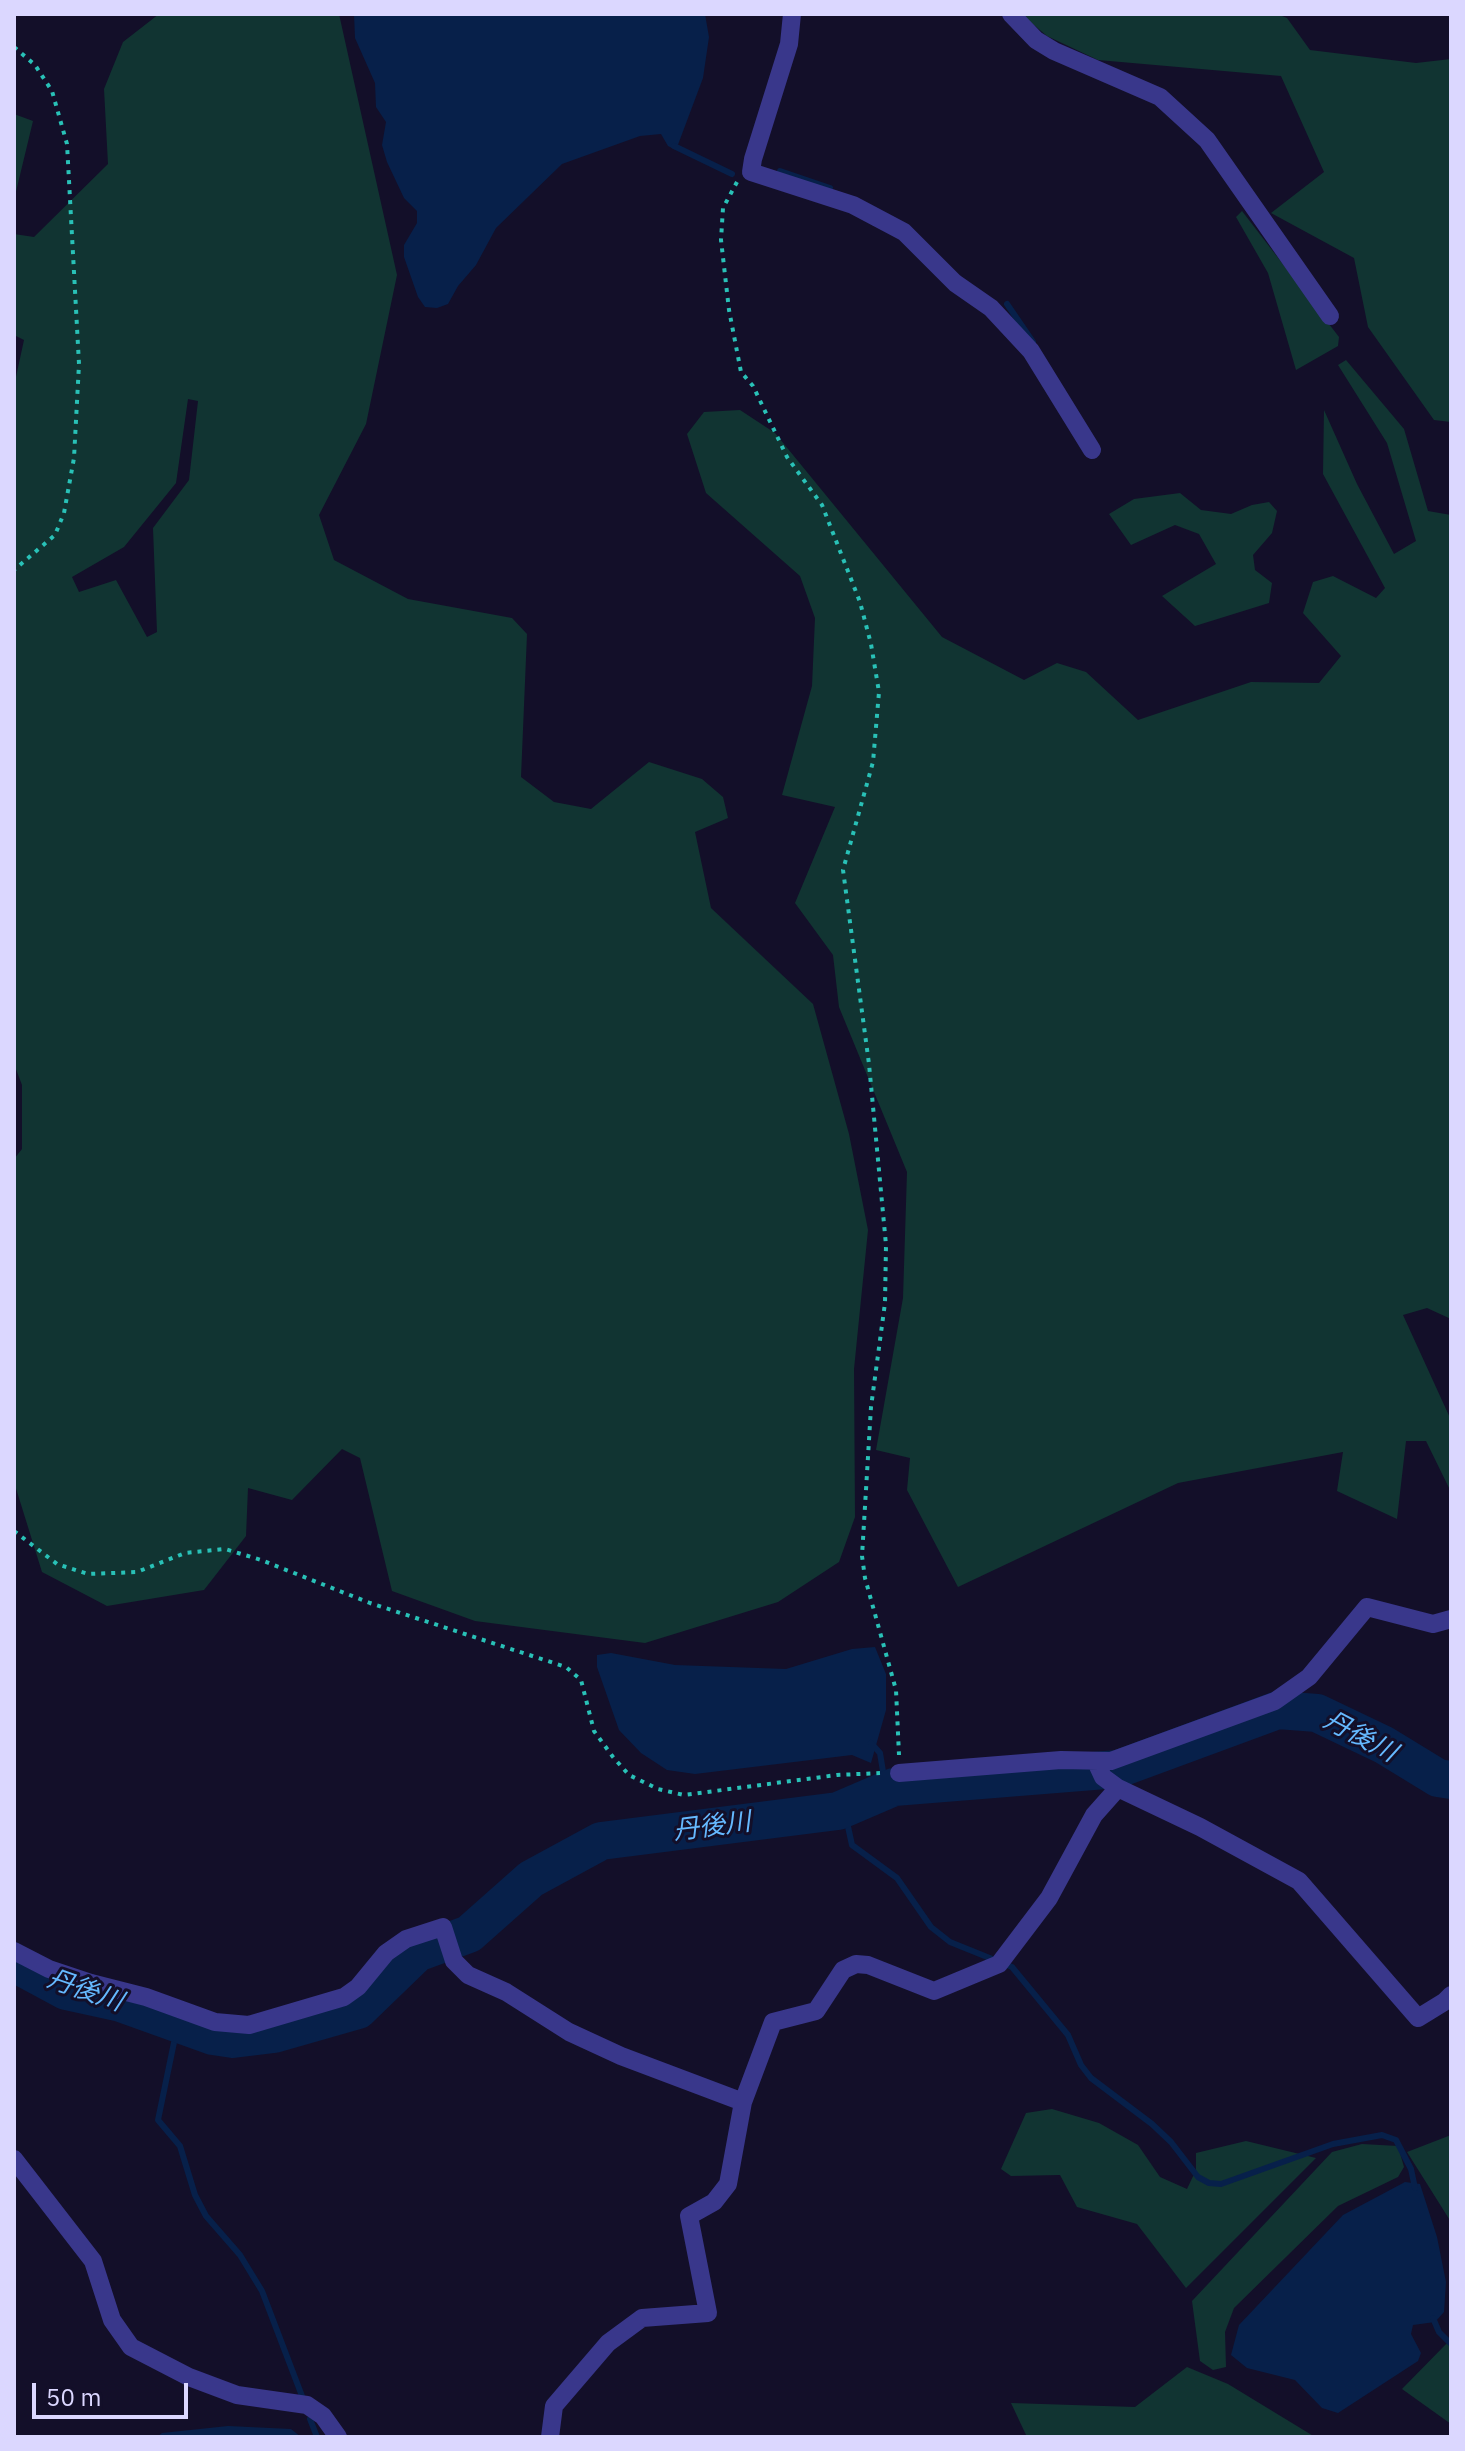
<!DOCTYPE html>
<html>
<head>
<meta charset="utf-8">
<style>
  body { margin:0 }
  #map { position:relative; width:1465px; height:2451px; overflow:hidden; background:#130f29; font-family:"IBM Plex Sans",sans-serif }
  canvas { display:block }
  .frame { position:absolute; inset:0; border:16px solid #dbd7ff; pointer-events:none }
  .scale { position:absolute; left:32px; top:2383px; width:156px; height:36px; box-sizing:border-box; border:4px solid #dbd7ff; border-top:0; padding-left:10px; font-size:24px; line-height:28px; white-space:nowrap; color:#dbd7ff; -webkit-text-stroke:6px #130f29; paint-order:stroke }
</style>
</head>
<body>
<div id="map">
<canvas width="1465" height="2451"></canvas>
<div class="frame"></div>
<div class="scale">50 m</div>
</div>
<script>
const ctx = document.querySelector('canvas').getContext('2d');
ctx.lineJoin = 'round';
function fillPath(path, color) { ctx.fillStyle = color; ctx.fill(path, 'evenodd'); }
const shape = rows => new Path2D(rows.map(r => 'M' + r).join(''));
function strokePath(path, color, width, dash) { ctx.strokeStyle = color; ctx.lineWidth = width; ctx.lineCap = dash ? 'butt' : 'round'; ctx.setLineDash(dash || []); ctx.stroke(path); }
function write(font, color, halo, rows, align = 'center') {
  ctx.font = font + ' "IBM Plex Sans","Noto Sans JP",sans-serif'; ctx.lineWidth = 6; ctx.setLineDash([]); ctx.textBaseline = 'middle'; ctx.strokeStyle = halo; ctx.fillStyle = color; for (const [text, x, y, turn = 0] of rows) {
    ctx.save(); ctx.translate(x, y); ctx.rotate((+turn || 0) * Math.PI / 180); ctx.textAlign = isNaN(turn) ? turn : align; if (halo) ctx.strokeText(text, 0, 0); ctx.fillText(text, 0, 0); ctx.restore();
  }
}
fillPath(shape([
  [159,14,339,14,397,275,366,424,319,515,334,560,408,599,512,618,527,634,521,777,554,802,591,809,649,762,702,779,723,797,728,818,695,832,711,908,813,1004,849,1134,868,1230,854,1369,855,1517,839,1562,778,1602,645,1643,475,1621,392,1591,360,1458,342,1449,292,1500,248,1488,246,1536,204,1590,107,1606,42,1572,14,1482,14,1159,22,1149,22,1085,14,1064,14,386,24,340,14,335,14,234,34,237,108,164,104,89,123,42],
  [188,399,198,401,189,480,153,528,157,632,147,637,116,580,79,592,72,577,124,547,176,483],
  [1021,14,1277,14,1287,18,1310,50,1416,63,1451,59,1451,422,1434,420,1368,327,1354,258,1271,213,1324,172,1281,76,1098,60,1047,36],
  [14,114,33,121,14,200],
  [1242,211,1339,337,1338,346,1296,370,1268,273,1236,217],
  [1346,360,1404,429,1428,511,1451,515,1451,1319,1427,1308,1403,1315,1451,1420,1451,1492,1426,1441,1406,1441,1397,1519,1337,1491,1343,1452,1178,1483,958,1587,907,1490,910,1458,876,1450,903,1298,907,1172,839,1007,833,955,795,903,835,807,782,795,812,686,815,618,800,576,706,493,687,434,704,412,740,410,775,433,942,637,1024,680,1057,663,1086,672,1138,720,1251,682,1319,683,1341,656,1303,613,1313,582,1333,576,1376,598,1385,588,1323,474,1324,410,1357,484,1394,554,1416,541,1387,443,1338,365],
  [1180,493,1201,510,1231,514,1252,505,1269,502,1277,511,1272,533,1253,555,1255,570,1272,583,1269,603,1195,626,1162,596,1216,564,1199,534,1175,525,1131,545,1109,514,1134,499],
  [1052,2109,1099,2123,1138,2145,1160,2177,1187,2189,1196,2170,1196,2153,1246,2141,1316,2158,1186,2288,1137,2224,1077,2207,1060,2175,1011,2176,1001,2169,1026,2113],
  [1451,2135,1451,2222,1407,2152],
  [1362,2144,1398,2146,1404,2167,1398,2177,1338,2206,1234,2308,1225,2332,1226,2367,1213,2370,1200,2361,1192,2301,1332,2152],
  [1451,2322,1451,2424,1402,2389,1451,2339],
  [1187,2367,1228,2384,1315,2437,1027,2437,1011,2403,1135,2407]
]), '#113432');
fillPath(shape([
  [354,14,705,14,709,37,703,78,676,150,668,146,661,134,640,136,562,164,496,228,476,265,458,286,448,304,437,308,425,307,418,297,404,257,404,245,417,223,417,211,404,198,387,162,382,145,386,122,376,107,375,83,355,38],
  [875,1647,886,1674,886,1710,871,1763,852,1755,695,1774,667,1770,641,1753,619,1730,597,1667,597,1655,611,1653,675,1665,786,1669,852,1649],
  [1405,2182,1420,2184,1437,2237,1446,2282,1444,2312,1435,2322,1413,2325,1411,2334,1421,2353,1418,2361,1338,2413,1322,2408,1295,2380,1247,2368,1231,2355,1239,2325,1343,2215],
  [228,2426,291,2429,301,2437,157,2437,162,2433]
]), '#07204a');
strokePath(shape([
  [674,146,732,174],
  [780,171,830,188],
  [1007,304,1033,342],
  [871,1743,880,1753,886,1790],
  [844,1808,852,1845,897,1878,931,1927,950,1942,1012,1967,1068,2035,1081,2065,1091,2078,1152,2124,1171,2142,1198,2177,1209,2183,1221,2184,1333,2144,1382,2135,1396,2140,1411,2169,1415,2188],
  [178,2023,158,2120,180,2146,195,2195,206,2216,240,2255,262,2291,302,2396],
  [1433,2318,1439,2332,1451,2344],
  [310,2419,317,2437]
]), '#07204a', 6);
strokePath(shape([
  [14,1963,66,1991,121,2003,213,2036,233,2039,274,2034,358,2010,417,1953,469,1934,531,1879,601,1841,838,1811,894,1787,1118,1769,1278,1710,1317,1713,1384,1745,1438,1778,1451,1780]
]), '#07204a', 38);
strokePath(shape([
  [14,47,35,65,52,91,67,144,79,364,74,458,64,513,55,535,14,570],
  [737,182,723,208,721,240,729,310,741,372,753,386,787,457,822,505,860,602,871,644,879,692,873,762,843,870,869,1064,886,1245,885,1303,871,1407,862,1556,865,1578,896,1690,899,1755],
  [14,1531,57,1564,88,1574,137,1572,185,1553,225,1549,261,1560,370,1603,566,1667,581,1680,594,1731,613,1757,629,1775,658,1789,684,1795,837,1775,880,1773]
]), '#29c1b7', 4, [4, 6]);
strokePath(shape([
  [792,14,789,44,753,159,751,172,853,205,904,232,955,283,991,308,1031,351,1092,450],
  [1011,14,1036,40,1054,51,1160,97,1207,140,1330,316],
  [1096,1762,1103,1777,1118,1788,1200,1827,1299,1881,1418,2018,1444,2002,1451,1995],
  [899,1773,1061,1760,1111,1761,1275,1701,1309,1677,1367,1607,1433,1624,1451,1619],
  [14,1951,49,1969,91,1983,146,1997,215,2022,249,2025,344,1997,358,1987,386,1953,406,1939,443,1927,454,1961,468,1975,506,1992,569,2032,621,2056,743,2102],
  [14,2159,93,2261,112,2320,131,2347,189,2377,237,2395,307,2405,323,2416,338,2437],
  [550,2437,554,2406,608,2343,642,2318,708,2313,689,2216,714,2202,728,2184,743,2102,773,2022,816,2011,843,1970,856,1964,868,1965,934,1991,999,1964,1049,1898,1094,1815,1118,1788]
]), '#39378b', 18);
write('italic 26px', '#65b9ff', '#130f29', [
  ["丹後川",1360,1737,28],
  ["丹後川",712,1827,-7],
  ["丹後川",85,1991,19]
]);
</script>
</body>
</html>
